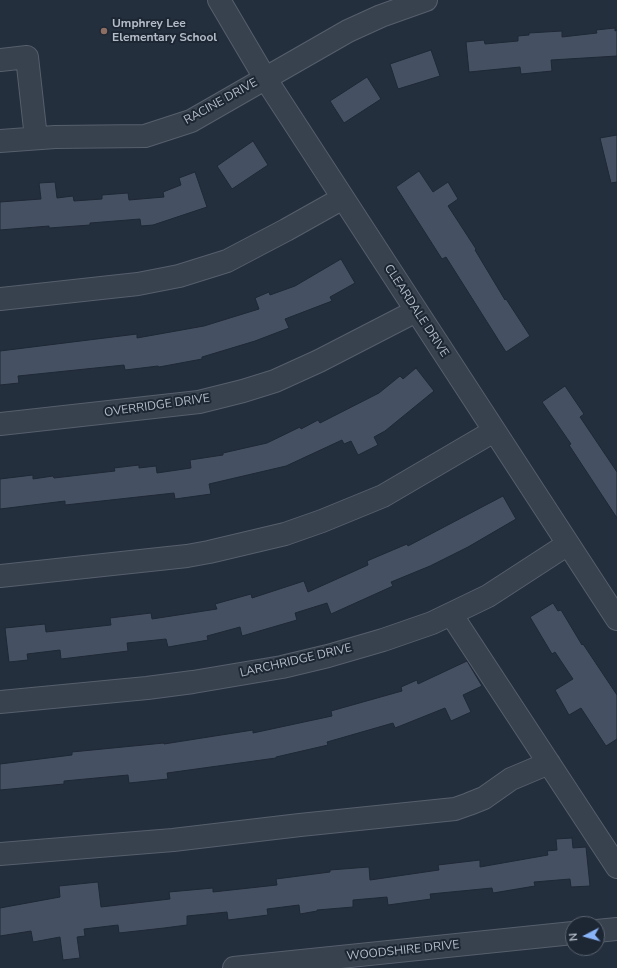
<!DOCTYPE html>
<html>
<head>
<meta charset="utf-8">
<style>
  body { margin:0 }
  #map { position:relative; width:617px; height:968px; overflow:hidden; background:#242f3e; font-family:"Nunito Sans",sans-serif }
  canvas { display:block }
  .north { position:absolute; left:565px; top:916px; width:40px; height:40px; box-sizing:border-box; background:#1d2633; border:1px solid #59626f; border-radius:50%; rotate:264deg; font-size:11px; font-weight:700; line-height:16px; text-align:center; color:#b4bcc9 }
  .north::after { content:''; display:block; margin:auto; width:14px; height:18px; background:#8ab4f8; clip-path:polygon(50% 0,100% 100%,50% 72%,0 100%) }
</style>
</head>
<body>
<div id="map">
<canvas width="617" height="968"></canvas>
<div class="north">N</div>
</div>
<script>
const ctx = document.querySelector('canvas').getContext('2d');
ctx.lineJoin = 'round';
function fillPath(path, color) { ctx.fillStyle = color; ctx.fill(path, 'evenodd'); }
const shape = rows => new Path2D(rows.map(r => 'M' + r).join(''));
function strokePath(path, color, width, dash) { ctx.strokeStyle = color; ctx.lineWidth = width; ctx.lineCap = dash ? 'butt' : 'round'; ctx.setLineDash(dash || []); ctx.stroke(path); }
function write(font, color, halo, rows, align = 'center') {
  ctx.font = font + ' "Nunito Sans",sans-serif'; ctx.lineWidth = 4; ctx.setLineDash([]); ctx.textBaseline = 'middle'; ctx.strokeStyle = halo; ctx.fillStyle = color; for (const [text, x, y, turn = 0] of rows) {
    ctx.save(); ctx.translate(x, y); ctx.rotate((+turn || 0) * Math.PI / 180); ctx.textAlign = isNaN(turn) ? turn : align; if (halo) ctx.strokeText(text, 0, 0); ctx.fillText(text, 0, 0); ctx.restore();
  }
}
const building = shape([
  [615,28,615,31,617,30,617,56,551,60,552,71,521,74,520,67,469,72,466,42,484,40,485,44,518,41,518,36,529,35,529,33,562,31,562,37,597,33,596,30,615,28],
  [431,50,440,76,398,89,390,64,431,50],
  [367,77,381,99,344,123,330,101,367,77],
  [617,135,617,182,611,183,600,138,617,135],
  [253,141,268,165,232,189,217,166,253,141],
  [419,171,433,192,448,182,458,199,448,206,476,249,475,250,505,300,506,299,530,336,506,352,446,257,442,259,396,187,419,171],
  [195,172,207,207,153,225,141,226,140,219,90,223,90,225,49,228,49,226,0,230,0,202,41,199,39,183,55,182,57,198,73,196,74,201,102,199,102,195,128,193,129,200,164,197,163,192,181,185,179,178,195,172],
  [341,259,355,283,330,297,332,301,285,319,289,328,255,341,202,357,202,359,159,367,158,366,125,370,124,365,18,376,19,383,0,385,0,351,137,334,137,338,204,326,259,309,255,298,269,292,270,295,295,286,341,259],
  [416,368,434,391,385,431,374,437,378,445,358,455,351,441,344,444,342,440,286,466,209,484,211,494,175,499,174,493,65,505,65,501,0,509,0,479,33,475,33,479,53,476,54,478,115,471,114,468,139,465,139,468,156,466,157,473,191,468,190,460,223,455,223,453,267,443,300,427,301,429,318,420,320,423,379,393,400,376,403,379,416,368],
  [565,386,584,414,580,417,617,472,617,518,569,445,571,444,542,402,565,386],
  [503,496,516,519,468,547,430,566,391,582,393,586,331,614,327,603,295,613,297,620,242,636,240,627,207,636,208,640,168,647,166,639,127,643,128,651,61,659,60,650,27,654,28,660,9,662,5,628,45,624,46,632,111,625,110,618,151,613,152,619,217,609,215,604,251,594,252,598,304,581,308,592,368,565,367,561,407,544,408,546,503,496],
  [553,603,558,611,561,610,582,645,583,644,617,695,617,739,606,746,581,708,569,715,555,690,573,679,555,652,552,654,530,617,553,603],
  [467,661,482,686,463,695,471,712,451,721,445,708,395,728,393,723,327,742,328,745,276,757,276,758,167,773,168,779,129,783,128,775,64,781,64,784,0,790,0,764,72,755,72,752,164,743,164,744,253,730,253,733,332,716,331,711,402,691,401,687,417,680,418,684,467,661],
  [572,838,573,848,586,847,590,886,571,887,570,879,534,882,535,886,493,893,492,888,430,894,431,899,388,905,387,897,353,900,353,907,317,910,317,911,300,914,299,905,267,909,268,915,228,920,227,912,187,916,187,925,164,928,119,933,118,925,84,929,85,936,77,937,80,958,63,960,60,937,33,942,31,931,0,936,0,908,60,897,59,886,98,882,101,907,170,899,169,892,213,888,213,892,277,885,276,879,330,872,330,870,369,867,370,880,439,870,438,865,480,860,480,867,548,855,547,851,557,850,556,839,572,838]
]);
fillPath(building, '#455162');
strokePath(building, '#1f2835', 1);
const minor = shape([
  [219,0,265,78,617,619],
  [0,60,27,57,36,138],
  [0,141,55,137,145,136,191,121,348,31,381,16,426,0],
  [0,299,138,284,179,276,227,261,286,230,343,198],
  [0,424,199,402,243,391,275,381,319,361,416,311],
  [0,576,187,556,209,552,285,534,322,521,383,496,494,431],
  [451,614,617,867],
  [0,702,147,688,193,682,282,667,328,656,383,640,432,623,488,596,568,544],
  [0,854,173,840,300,825,455,809,469,804,484,798,511,779,549,763],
  [597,931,617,929],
  [234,968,573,933]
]);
strokePath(minor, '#565f6c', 24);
strokePath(minor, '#38414e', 22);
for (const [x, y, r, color] of [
  [104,31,4,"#8d6e63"]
]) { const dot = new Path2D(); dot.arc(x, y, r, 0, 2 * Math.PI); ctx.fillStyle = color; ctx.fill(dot); strokePath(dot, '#1d2633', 1.5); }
write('bold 12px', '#b4bcc9', '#1d2633', [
  ["Umphrey Lee",112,24],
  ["Elementary School",112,38]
], 'left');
write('12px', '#b4bcc9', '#1d2633', [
  ["RACINE DRIVE",221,102,-29],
  ["CLEARDALE DRIVE",416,311,57],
  ["OVERRIDGE DRIVE",157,406,-8],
  ["LARCHRIDGE DRIVE",296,661,-13],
  ["WOODSHIRE DRIVE",403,951,-6]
]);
</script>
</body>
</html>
